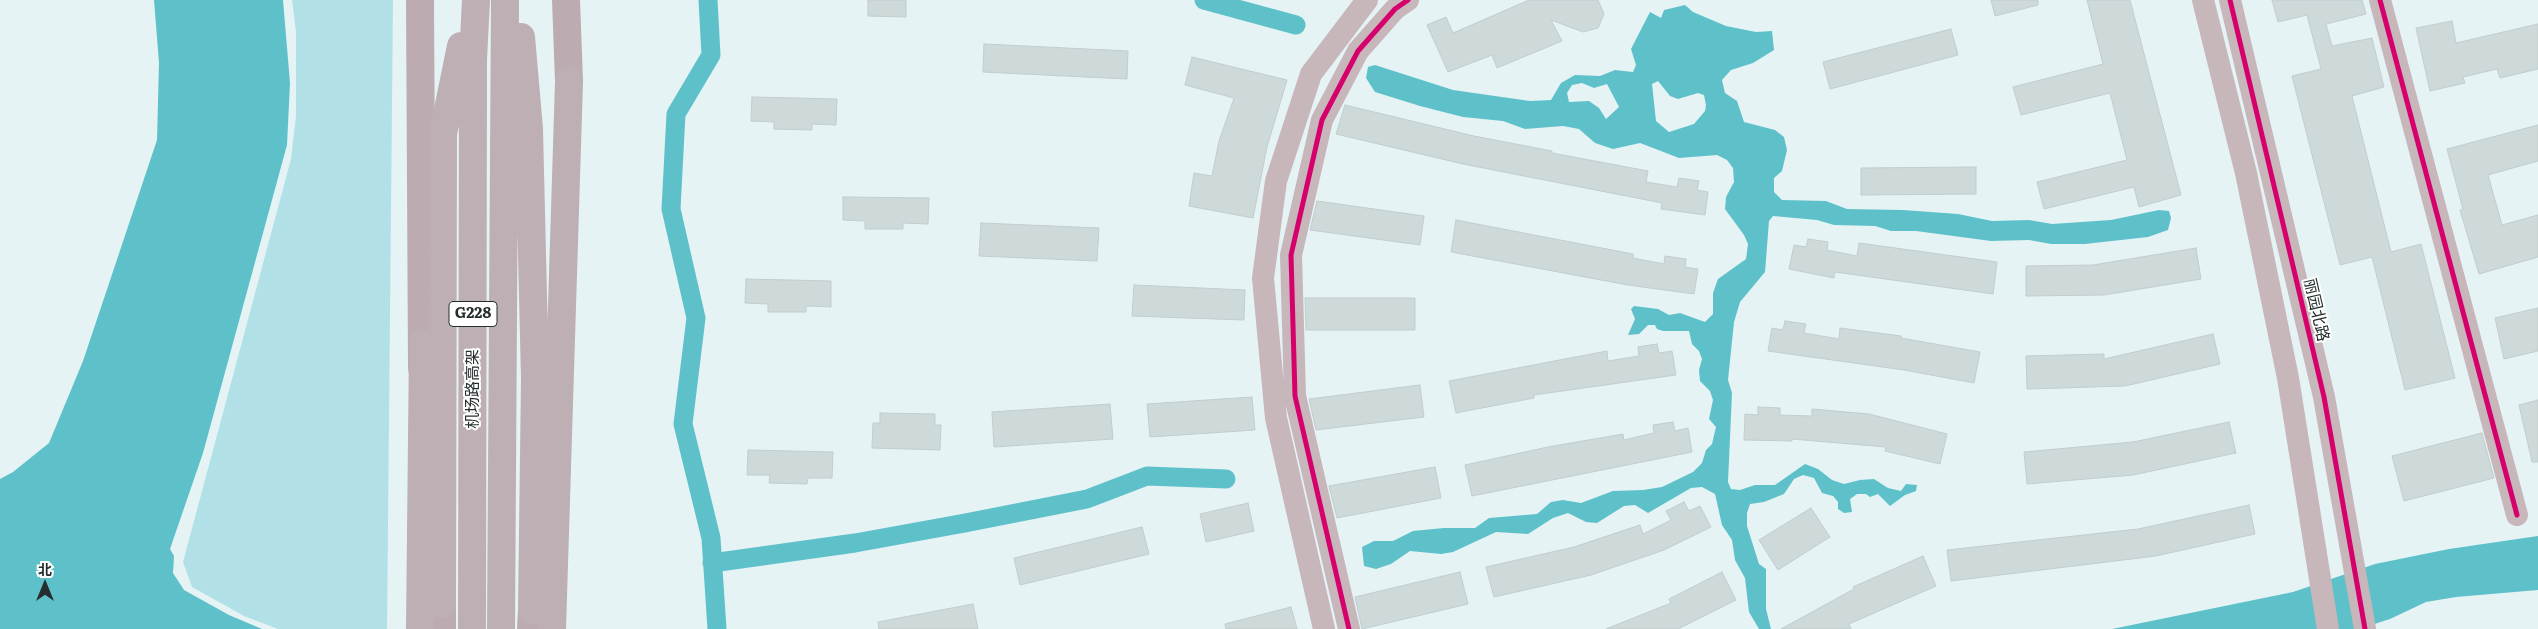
<!DOCTYPE html>
<html>
<head>
<meta charset="utf-8">
<style>
  body { margin:0 }
  #map { position:relative; width:2538px; height:629px; overflow:hidden; background:#e5f3f5; font-family:Literata,"Noto Sans SC",serif }
  canvas { display:block }
  .north { position:absolute; left:20px; top:559px; width:50px; height:50px; -webkit-text-stroke:4px #fff; paint-order:stroke; rotate:0deg; font-size:14px; font-weight:700; line-height:20px; text-align:center; color:#242e2f }
  .north::after { content:''; display:block; margin:auto; width:18px; height:22px; background:#242e2f; clip-path:polygon(50% 0,100% 100%,50% 72%,0 100%) }
</style>
</head>
<body>
<div id="map">
<canvas width="2538" height="629"></canvas>
<div class="north">北</div>
</div>
<script>
const ctx = document.querySelector('canvas').getContext('2d');
ctx.lineJoin = 'round';
function fillPath(path, color) { ctx.fillStyle = color; ctx.fill(path, 'evenodd'); }
const shape = rows => new Path2D(rows.map(r => 'M' + r).join(''));
function strokePath(path, color, width, dash) { ctx.strokeStyle = color; ctx.lineWidth = width; ctx.lineCap = dash ? 'butt' : 'round'; ctx.setLineDash(dash || []); ctx.stroke(path); }
function write(font, color, halo, rows, align = 'center') {
  ctx.font = font + ' Literata,"Noto Sans SC",serif'; ctx.lineWidth = 4; ctx.setLineDash([]); ctx.textBaseline = 'middle'; ctx.strokeStyle = halo; ctx.fillStyle = color; for (const [text, x, y, turn = 0] of rows) {
    ctx.save(); ctx.translate(x, y); ctx.rotate((+turn || 0) * Math.PI / 180); ctx.textAlign = isNaN(turn) ? turn : align; if (halo) ctx.strokeText(text, 0, 0); ctx.fillText(text, 0, 0); ctx.restore();
  }
}
fillPath(shape([
  [292,0,393,0,387,629,278,629,244,616,192,587,183,562,291,159,296,116,296,32]
]), '#b1e1e6');
fillPath(shape([
  [154,0,283,0,290,83,287,145,203,453,170,549,174,556,173,573,184,590,229,615,262,629,0,629,0,479,13,472,49,443,83,361,157,140,159,63],
  [1685,5,1693,12,1726,26,1756,32,1772,31,1774,50,1753,63,1731,70,1722,80,1725,93,1737,101,1744,122,1775,130,1784,137,1787,150,1782,171,1774,178,1774,192,1782,200,1826,201,1847,209,1903,210,1958,214,1992,221,2029,220,2052,224,2111,220,2159,210,2169,211,2171,218,2168,230,2148,237,2085,244,2051,244,2029,240,1991,241,1916,231,1891,231,1875,226,1834,225,1817,220,1773,216,1769,221,1765,272,1740,302,1734,322,1728,380,1732,393,1728,482,1731,489,1740,490,1755,485,1775,485,1805,464,1818,469,1832,480,1844,484,1860,480,1874,479,1888,488,1901,491,1906,484,1917,485,1916,491,1905,495,1890,506,1878,494,1870,497,1866,494,1857,494,1850,499,1852,512,1844,513,1838,509,1838,502,1833,496,1822,493,1814,478,1803,475,1794,479,1784,494,1764,502,1750,504,1747,513,1747,526,1759,564,1766,569,1766,609,1771,629,1759,629,1749,612,1745,578,1735,560,1732,540,1722,525,1715,494,1702,487,1691,488,1648,513,1635,505,1624,506,1597,523,1586,522,1568,513,1553,518,1528,534,1496,532,1453,552,1441,554,1410,551,1391,564,1376,569,1364,566,1362,547,1374,541,1393,541,1413,531,1444,528,1475,528,1489,518,1537,514,1551,502,1563,500,1581,503,1613,491,1643,490,1662,487,1693,472,1702,463,1706,450,1712,444,1716,427,1709,419,1713,400,1710,391,1700,381,1699,370,1702,359,1699,351,1692,344,1689,331,1663,331,1657,329,1655,325,1648,325,1639,334,1628,335,1635,319,1631,309,1634,306,1658,309,1669,315,1680,313,1705,322,1713,314,1713,293,1718,279,1746,259,1748,244,1744,235,1725,209,1726,197,1734,182,1733,168,1727,160,1717,155,1679,158,1640,143,1613,149,1595,143,1579,129,1563,126,1525,129,1503,121,1463,117,1420,106,1375,92,1366,78,1368,67,1375,65,1453,90,1530,101,1551,100,1561,83,1575,75,1600,76,1615,70,1633,72,1636,65,1631,49,1650,12,1661,18,1664,10],
  [1658,81,1670,96,1678,99,1698,93,1704,95,1706,105,1705,111,1694,124,1669,132,1656,121,1652,84],
  [1582,83,1594,88,1607,84,1619,107,1606,119,1599,108,1589,101,1569,102,1567,93,1572,85],
  [2538,536,2538,590,2456,597,2426,602,2390,619,2359,629,2112,629,2293,592,2375,564,2449,549]
]), '#5ec1ca');
strokePath(shape([
  [708,0,711,55,676,114,671,209,696,318,683,424,711,538,717,629],
  [1204,0,1296,25],
  [712,563,855,543,965,523,1087,499,1147,476,1226,479]
]), '#5ec1ca', 19);
const building = shape([
  [868,0,906,0,906,17,868,16,868,0],
  [1529,0,1598,0,1604,14,1598,28,1583,32,1551,20,1562,41,1497,68,1492,55,1448,72,1427,25,1446,17,1453,33,1529,0],
  [1991,0,2038,0,2038,5,1995,16,1991,0],
  [2087,0,2130,0,2181,195,2139,207,2134,187,2044,209,2037,182,2127,160,2110,93,2021,115,2013,87,2103,64,2087,0],
  [2272,0,2362,0,2366,14,2326,24,2332,46,2372,38,2384,87,2352,96,2391,252,2421,244,2455,378,2405,390,2372,257,2340,265,2292,76,2321,69,2307,15,2278,22,2272,0],
  [2452,21,2456,43,2538,24,2538,69,2500,78,2497,69,2463,77,2465,83,2430,91,2416,28,2452,21],
  [1951,29,1958,55,1830,89,1823,62,1951,29],
  [984,44,1128,51,1127,79,983,72,984,44],
  [1192,57,1287,80,1267,147,1253,218,1189,206,1194,173,1212,176,1219,141,1234,98,1185,85,1192,57],
  [752,97,837,99,836,125,812,124,812,130,774,129,774,122,751,121,752,97],
  [1345,105,1474,136,1552,151,1552,153,1648,171,1646,182,1677,187,1679,178,1699,181,1697,190,1708,192,1705,215,1661,209,1662,203,1463,164,1336,134,1345,105],
  [2538,125,2538,161,2488,175,2502,225,2538,215,2538,257,2479,274,2460,210,2463,209,2447,149,2538,125],
  [1976,167,1976,194,1861,195,1861,168,1976,167],
  [843,197,929,198,928,224,903,223,903,229,865,229,865,221,843,220,843,197],
  [1317,201,1424,216,1420,245,1310,230,1317,201],
  [1456,220,1633,254,1633,258,1664,264,1665,256,1686,259,1685,267,1698,269,1694,294,1628,285,1451,252,1456,220],
  [981,223,1099,228,1097,261,979,256,981,223],
  [1808,239,1828,242,1827,250,1857,256,1859,243,1997,262,1993,294,1835,272,1834,278,1789,269,1794,245,1806,247,1808,239],
  [2196,248,2201,279,2104,295,2026,296,2026,266,2093,265,2196,248],
  [746,279,831,281,831,307,806,306,806,312,768,312,768,304,745,303,746,279],
  [1134,285,1245,290,1244,320,1132,316,1134,285],
  [1305,298,1415,298,1415,330,1306,330,1305,298],
  [2538,308,2538,351,2504,359,2495,318,2538,308],
  [1785,321,1806,324,1804,333,1839,339,1840,328,1901,336,1901,338,1980,352,1974,383,1904,370,1768,351,1772,328,1783,330,1785,321],
  [2213,334,2220,364,2125,386,2027,389,2026,356,2104,354,2104,359,2213,334],
  [1657,344,1659,353,1672,351,1676,375,1534,395,1534,398,1456,413,1449,381,1607,351,1608,361,1639,356,1638,347,1657,344],
  [1420,385,1424,417,1316,430,1309,399,1420,385],
  [1252,397,1255,430,1150,437,1147,404,1252,397],
  [2538,400,2538,462,2532,462,2519,405,2538,400],
  [1110,404,1113,439,994,447,992,412,1110,404],
  [1758,407,1780,408,1780,415,1812,416,1812,409,1869,414,1947,434,1940,464,1885,451,1886,447,1792,439,1792,441,1744,440,1745,414,1758,415,1758,407],
  [880,413,935,414,935,425,941,425,940,450,872,448,873,423,880,423,880,413],
  [1673,422,1675,431,1688,428,1692,452,1472,496,1465,465,1548,447,1623,434,1624,440,1654,433,1653,425,1673,422],
  [2229,422,2236,453,2133,475,2027,484,2024,452,2133,442,2229,422],
  [2482,433,2494,478,2404,501,2392,456,2482,433],
  [748,450,833,452,832,478,808,478,807,484,769,483,770,475,747,475,748,450],
  [1435,467,1441,498,1337,518,1329,486,1435,467],
  [1684,502,1689,511,1700,506,1711,527,1664,550,1591,575,1494,597,1486,567,1574,547,1640,525,1643,534,1671,520,1666,511,1684,502],
  [1248,503,1254,531,1206,542,1200,514,1248,503],
  [2249,505,2255,534,2156,556,1951,581,1947,550,2138,529,2249,505],
  [1811,508,1830,537,1778,570,1759,540,1811,508],
  [1142,527,1149,554,1020,585,1014,558,1142,527],
  [1923,556,1936,586,1849,624,1851,629,1781,629,1854,589,1853,587,1923,556],
  [1460,572,1468,604,1362,629,1355,597,1460,572],
  [1722,572,1736,600,1678,629,1606,629,1671,603,1669,599,1722,572],
  [973,604,978,629,879,629,878,622,973,604],
  [1291,607,1297,629,1226,629,1225,624,1291,607]
]);
fillPath(building, '#ced9da');
strokePath(building, '#c1cccd', 1);
strokePath(shape([
  [2203,0,2246,173,2288,378,2328,629],
  [2230,0,2324,397,2365,629],
  [2380,0,2517,515],
  [1324,629,1276,418,1263,278,1276,181,1311,74,1367,0],
  [1349,629,1295,396,1291,255,1322,120,1358,51,1395,9,1408,0]
]), '#c7b6ba', 22);
strokePath(shape([
  [420,0,422,368],
  [566,0,569,81],
  [442,629,442,605],
  [531,629,532,610]
]), '#bcacb1', 28);
strokePath(shape([
  [521,37,529,129,535,379,532,610],
  [442,605,443,134,461,46],
  [420,629,423,344],
  [472,629,473,59,476,0],
  [501,629,505,0],
  [552,629,569,81]
]), '#bdafb4', 28);
strokePath(shape([
  [2230,0,2324,397,2365,629],
  [2380,0,2517,515],
  [1349,629,1295,396,1291,255,1322,120,1358,51,1395,9,1408,0]
]), '#d6006c', 5);
for (const [x, y, w] of [
  [473,314,48]
]) { const box = new Path2D(); box.roundRect(x - w / 2, y - 12.5, w, 25, 4); ctx.fillStyle = '#fff'; ctx.fill(box); strokePath(box, '#242e2f', 1); }
write('bold 15px', '#242e2f', null, [
  ["G228",473,314]
]);
write('16px', '#242e2f', '#fff', [
  ["丽园北路",2316,310,77],
  ["机场路高架",473,389,-90]
]);
</script>
</body>
</html>
